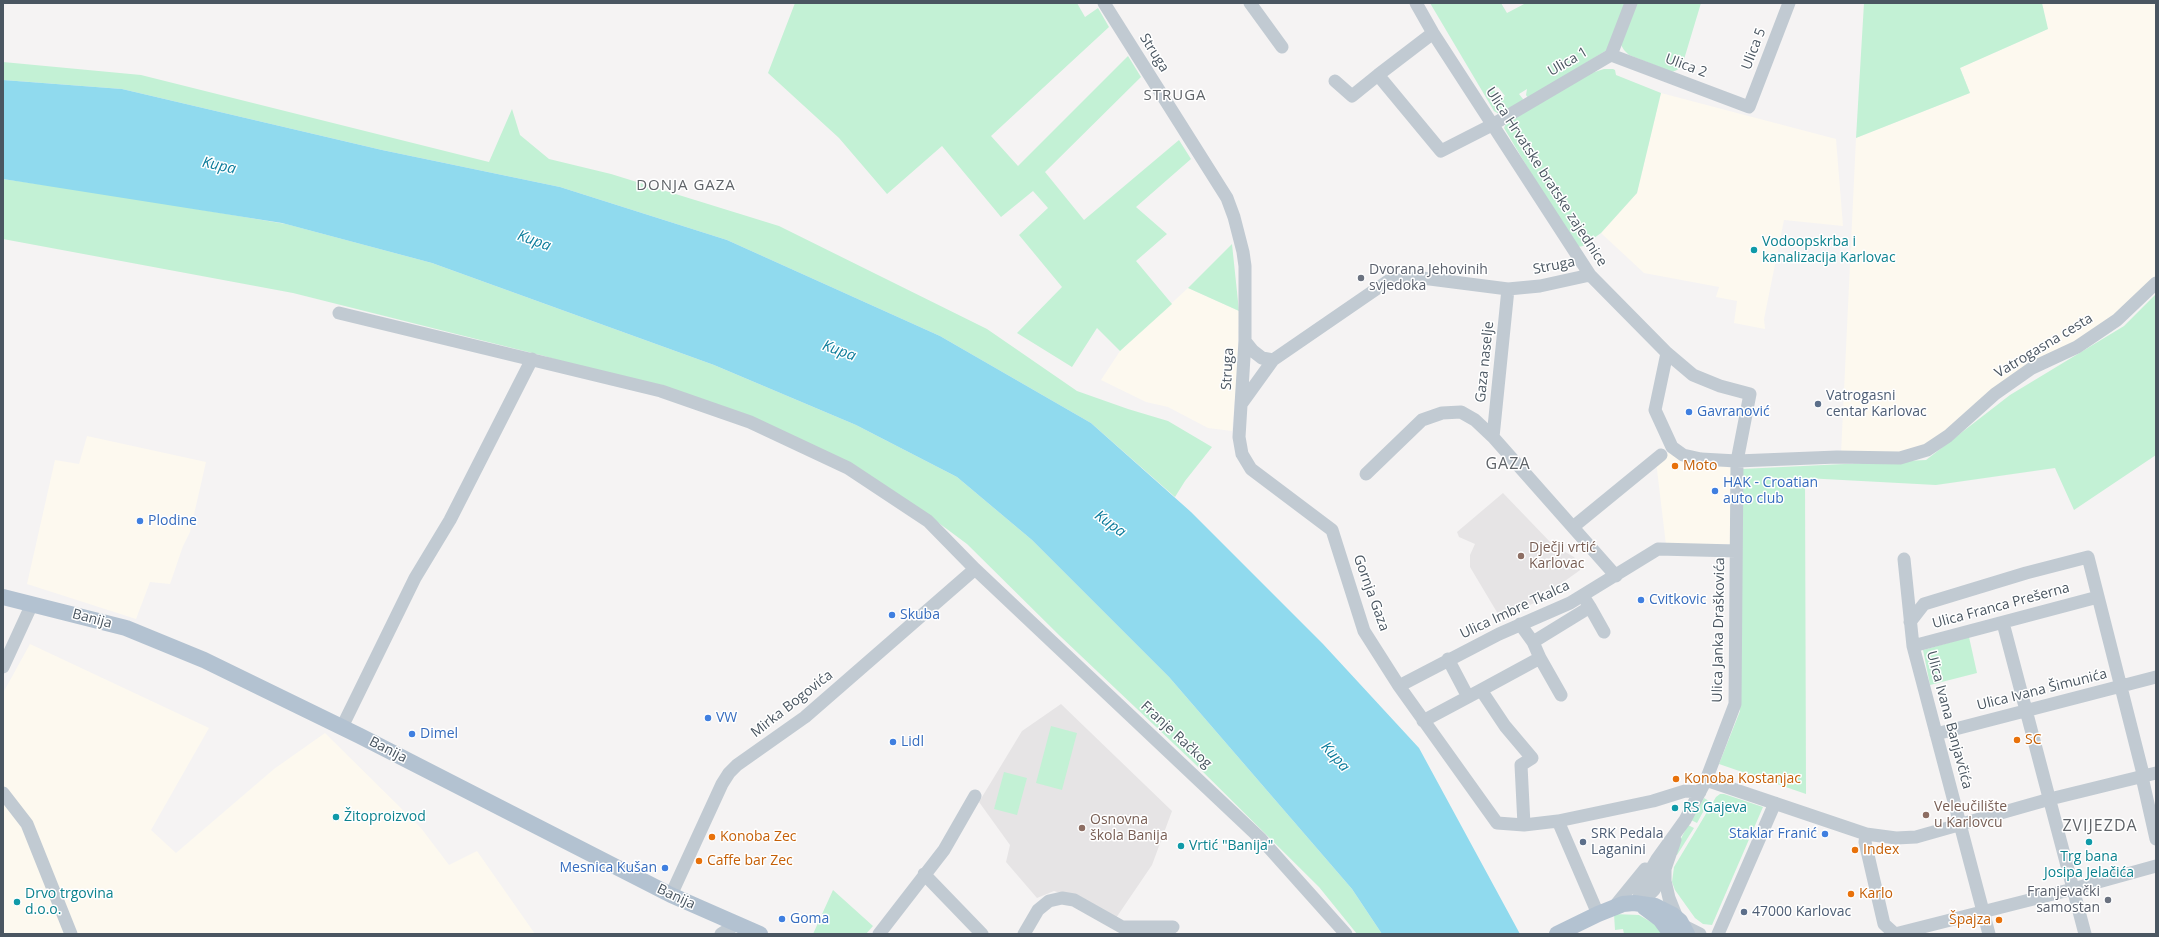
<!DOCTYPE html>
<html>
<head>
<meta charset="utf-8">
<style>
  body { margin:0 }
  #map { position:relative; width:2159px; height:937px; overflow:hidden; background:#f5f3f3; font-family:"Open Sans",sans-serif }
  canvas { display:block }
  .frame { position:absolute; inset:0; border:4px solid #4a5661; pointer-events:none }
</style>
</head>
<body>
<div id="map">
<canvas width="2159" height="937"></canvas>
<div class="frame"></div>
</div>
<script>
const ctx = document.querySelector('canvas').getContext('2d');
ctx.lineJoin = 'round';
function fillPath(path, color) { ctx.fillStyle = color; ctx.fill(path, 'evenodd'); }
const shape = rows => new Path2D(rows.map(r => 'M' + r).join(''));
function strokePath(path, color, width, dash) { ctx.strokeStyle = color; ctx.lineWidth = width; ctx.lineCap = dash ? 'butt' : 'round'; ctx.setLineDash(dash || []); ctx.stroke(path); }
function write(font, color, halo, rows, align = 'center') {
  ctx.font = font + ' "Open Sans",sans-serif'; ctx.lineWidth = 3; ctx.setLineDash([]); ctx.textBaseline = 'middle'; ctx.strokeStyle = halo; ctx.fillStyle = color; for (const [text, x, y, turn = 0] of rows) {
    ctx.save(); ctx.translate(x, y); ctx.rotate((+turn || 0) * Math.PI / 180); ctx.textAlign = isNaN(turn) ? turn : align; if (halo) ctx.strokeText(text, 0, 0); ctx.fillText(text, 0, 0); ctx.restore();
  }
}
fillPath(shape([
  [2042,3,2156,3,2156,279,2115,319,1926,447,1898,455,1841,454,1856,138,1970,93,1960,68,2048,29],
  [1661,93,1836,139,1843,226,1784,220,1764,319,1765,329,1734,323,1737,301,1716,297,1719,287,1644,273,1601,233,1637,193],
  [1188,288,1239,311,1237,376,1232,431,1208,428,1168,407,1146,402,1101,380,1120,351],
  [87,436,206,462,190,532,183,546,170,584,150,582,136,619,27,584,55,460,79,464],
  [1668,453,1731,468,1732,544,1666,545,1656,461],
  [30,644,209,728,151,830,176,853,274,769,325,733,421,828,449,865,477,851,535,934,3,934,3,693]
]), '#fdf9ef');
fillPath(shape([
  [1503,493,1553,545,1574,557,1583,568,1534,603,1501,619,1470,567,1470,555,1475,544,1459,537,1457,532],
  [1061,704,1172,811,1152,865,1116,918,1080,899,1054,891,1037,898,1006,862,1010,845,979,802,1022,731]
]), '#e6e4e5');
fillPath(shape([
  [795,3,1077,3,1085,17,1098,8,1109,27,991,136,1018,166,1128,56,1141,77,1045,172,1084,220,1179,140,1191,159,1136,207,1167,234,1136,261,1172,304,1120,351,1097,328,1072,367,1017,333,1062,287,1019,235,1048,208,1033,191,1001,217,942,146,887,194,839,138,768,73],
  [1430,3,1501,3,1507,13,1526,3,1630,3,1607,50,1528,98,1526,95,1527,89,1519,94,1523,99,1522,102,1499,114,1494,111],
  [1498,87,1505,96,1500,99,1494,90],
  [1634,3,1701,3,1682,66,1677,70,1672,72,1629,55,1624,50,1621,45],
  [1864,3,2042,3,2048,29,1960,68,1970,93,1856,138],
  [3,62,141,75,489,162,512,109,520,135,549,159,611,174,779,226,987,329,1077,391,1128,409,1168,421,1212,447,1185,481,1175,497,1091,423,940,336,727,240,560,187,382,150,122,89,3,80],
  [1604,69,1613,69,1615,70,1616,75,1661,93,1637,193,1601,233,1583,246,1578,247,1574,245,1504,128,1506,123,1585,75],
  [3,179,108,194,286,224,432,263,714,365,856,425,957,477,1032,540,1169,677,1352,889,1382,934,1357,934,1319,887,1193,762,1060,636,967,544,932,518,752,419,544,356,293,293,3,239],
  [1232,244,1239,311,1188,288],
  [2156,294,2156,455,2074,510,2055,468,1936,485,1805,478,1806,794,1719,764,1740,711,1742,469,1926,460,2010,395,2124,326],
  [1969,637,1977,673,1930,685,1923,650],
  [1051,726,1077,733,1062,790,1036,783],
  [1004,772,1027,778,1017,815,994,809],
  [1720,794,1724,794,1763,807,1712,925,1703,924,1695,918,1675,890,1672,882,1674,867,1716,797],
  [1704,798,1709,801,1697,823,1691,820],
  [1688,825,1694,828,1677,855,1673,854],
  [833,890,873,926,866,934,813,934],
  [1614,914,1639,915,1656,925,1665,934,1624,934,1623,929,1615,930]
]), '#c3f1d5');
fillPath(shape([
  [3,80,122,89,382,150,560,187,727,240,940,336,1091,423,1191,512,1323,644,1419,748,1520,934,1382,934,1352,889,1169,677,1032,540,957,477,856,425,714,365,432,263,282,223,3,179]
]), '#90daee');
strokePath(shape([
  [1104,3,1227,198,1234,217,1243,252,1245,266,1245,341,1239,437,1242,454,1251,469,1332,530,1364,631,1399,686,1497,823,1524,825,1558,821,1653,801,1685,791,1700,792],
  [1250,3,1282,47],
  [1416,3,1433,33,1590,275,1667,353,1693,375,1720,386,1750,394,1737,461,1735,704,1706,780,1685,820,1657,859,1645,880,1639,897,1640,904,1654,890,1665,869],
  [1433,33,1378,75,1441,151,1492,125,1611,55,1631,3],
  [1611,55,1749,107,1789,3],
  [1335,81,1352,96,1378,75],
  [339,313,661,391,750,422,848,468,928,521,975,569,1261,839,1346,934],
  [1245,341,1253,351,1262,358,1273,360],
  [1667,353,1655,410,1672,447,1683,455,1701,459,1737,461,1837,457,1900,458,1927,450,1948,436,1995,394,2032,368,2077,347,2117,320,2156,283],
  [1242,403,1273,360,1388,281,1422,278,1508,289,1540,286,1590,275],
  [1493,437,1508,289],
  [1366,474,1422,420,1442,413,1461,412,1475,420,1493,437,1616,576],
  [1573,527,1661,455],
  [1904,559,1913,646,1989,934],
  [1590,607,1604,632],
  [1910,622,1924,604,2026,573,2088,557,2142,770,2142,777,2156,839],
  [2003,623,2085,934],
  [1533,642,1590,607,1583,596],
  [1913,646,2098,597],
  [1540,658,1561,695],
  [1448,659,1468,697,1481,690,1505,726,1532,758,1521,765,1524,825],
  [3,667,32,604],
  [1399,686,1499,634,1570,603,1658,549,1736,551],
  [1481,690,1540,658,1533,642,1520,624],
  [1423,721,1468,697],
  [342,727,415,578,450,520,532,359],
  [1936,734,2156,677],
  [1706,780,1866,834,1896,838,1916,837,2050,799,2156,773],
  [3,793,27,824,71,934],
  [1558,821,1598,914],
  [1866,834,1865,842,1884,924,1895,934,2073,889,2156,866],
  [1675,840,1665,869,1665,881,1669,898,1677,918],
  [924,874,982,934],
  [671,895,722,784,729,773,737,765,805,717,975,569],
  [1614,907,1645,869],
  [1678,923,1700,934],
  [721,934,737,924],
  [879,934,944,850,975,796],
  [1024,934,1038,910,1049,901,1062,898,1074,900,1122,927,1173,927],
  [1718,934,1775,803]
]), '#c1cad2', 13);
strokePath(shape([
  [3,597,126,628,204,660,360,736,671,895,760,934],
  [1644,907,1660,919,1671,934],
  [1557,934,1598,914,1623,904,1634,903,1655,906,1673,915,1680,921,1687,934]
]), '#b3c2d1', 16);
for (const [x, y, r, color] of [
  [1754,250,4,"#0f9aa8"],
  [1361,278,4,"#6b7280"],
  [1818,404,4,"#5c6f8a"],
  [1689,412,4,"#3f7fe0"],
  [1675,466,4,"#e8710a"],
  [1715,491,4,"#3f7fe0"],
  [140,521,4,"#3f7fe0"],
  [1521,556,4,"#8d6e63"],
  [1641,600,4,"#3f7fe0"],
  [892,615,4,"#3f7fe0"],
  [708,718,4,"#3f7fe0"],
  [412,734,4,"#3f7fe0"],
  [2017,740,4,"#e8710a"],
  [893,742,4,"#3f7fe0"],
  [1676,779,4,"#e8710a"],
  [1675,808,4,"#0f9aa8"],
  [1926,815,4,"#8d6e63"],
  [336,817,4,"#0f9aa8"],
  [1082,828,4,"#8d6e63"],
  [1825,834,4,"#3f7fe0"],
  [712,837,4,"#e8710a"],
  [1583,842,4,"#5c6f8a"],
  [2089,842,4,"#0f9aa8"],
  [1181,846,4,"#0f9aa8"],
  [1855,850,4,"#e8710a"],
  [699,861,4,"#e8710a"],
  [665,868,4,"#3f7fe0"],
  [1851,894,4,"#e8710a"],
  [2108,900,4,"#6b7280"],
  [17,902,4,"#0f9aa8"],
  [1744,912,4,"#5c6f8a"],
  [782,919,4,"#3f7fe0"],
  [1999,920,4,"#e8710a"]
]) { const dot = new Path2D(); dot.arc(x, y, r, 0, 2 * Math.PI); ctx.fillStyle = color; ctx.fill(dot); strokePath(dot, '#fff', 1.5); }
write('14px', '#4a5661', '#fff', [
  ["Ulica 5",1754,49,-69],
  ["Struga",1154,53,58],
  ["Ulica 1",1568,62,-30],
  ["Ulica 2",1686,66,20],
  ["Ulica Hrvatske bratske zajednice",1546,177,57],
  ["Struga",1554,266,-11],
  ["Vatrogasna cesta",2044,346,-31],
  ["Gaza naselje",1485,362,-84],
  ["Struga",1228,369,-87],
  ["Gornja Gaza",1371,593,70],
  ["Ulica Franca Prešerna",2001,606,-15],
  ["Ulica Imbre Tkalca",1515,610,-25],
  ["Banija",92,619,15],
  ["Ulica Janka Draškovića",1719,630,-89],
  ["Ulica Ivana Šimunića",2042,690,-14],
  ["Mirka Bogovića",792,704,-38],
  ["Ulica Ivana Banjavčića",1949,720,75],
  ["Franje Račkog",1176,735,43],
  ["Banija",388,750,27],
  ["Banija",676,897,25]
]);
write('14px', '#0d838f', '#fff', [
  ["Vodoopskrba i",1762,242],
  ["kanalizacija Karlovac",1762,258],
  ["RS Gajeva",1683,808],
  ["Žitoproizvod",344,817],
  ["Vrtić \"Banija\"",1189,846],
  ["Trg bana",2089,857,"center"],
  ["Josipa Jelačića",2089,873,"center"],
  ["Drvo trgovina",25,894],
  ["d.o.o.",25,910]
], 'left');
write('14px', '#5b616d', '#fff', [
  ["Dvorana Jehovinih",1369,270],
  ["svjedoka",1369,286],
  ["Franjevački",2100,892,"right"],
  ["samostan",2100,908,"right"]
], 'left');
write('14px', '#4e5e75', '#fff', [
  ["Vatrogasni",1826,396],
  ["centar Karlovac",1826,412],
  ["SRK Pedala",1591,834],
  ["Laganini",1591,850],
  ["47000 Karlovac",1752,912]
], 'left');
write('14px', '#366cbe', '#fff', [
  ["Gavranović",1697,412],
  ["HAK - Croatian",1723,483],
  ["auto club",1723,499],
  ["Plodine",148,521],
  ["Cvitkovic",1649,600],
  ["Skuba",900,615],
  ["VW",716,718],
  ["Dimel",420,734],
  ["Lidl",901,742],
  ["Staklar Franić",1817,834,"right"],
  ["Mesnica Kušan",657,868,"right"],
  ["Goma",790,919]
], 'left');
write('14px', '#c56008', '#fff', [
  ["Moto",1683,466],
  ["SC",2025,740],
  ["Konoba Kostanjac",1684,779],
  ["Konoba Zec",720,837],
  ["Index",1863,850],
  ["Caffe bar Zec",707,861],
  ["Karlo",1859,894],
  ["Špajza",1991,920,"right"]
], 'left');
write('14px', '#785e54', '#fff', [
  ["Dječji vrtić",1529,548],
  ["Karlovac",1529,564],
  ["Veleučilište",1934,807],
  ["u Karlovcu",1934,823],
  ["Osnovna",1090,820],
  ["škola Banija",1090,836]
], 'left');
ctx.letterSpacing = '1px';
write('15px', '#5f6368', '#fff', [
  ["STRUGA",1175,96],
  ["DONJA GAZA",686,186]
]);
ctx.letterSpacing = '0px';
write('italic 15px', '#0c7c9b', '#fff', [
  ["Kupa",219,166,12],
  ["Kupa",534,241,20],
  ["Kupa",839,351,20],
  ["Kupa",1110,524,36],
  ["Kupa",1335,757,48]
]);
ctx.letterSpacing = '1px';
write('16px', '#5f6368', '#fff', [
  ["GAZA",1508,464],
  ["ZVIJEZDA",2100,826]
]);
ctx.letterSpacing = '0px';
</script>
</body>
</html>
